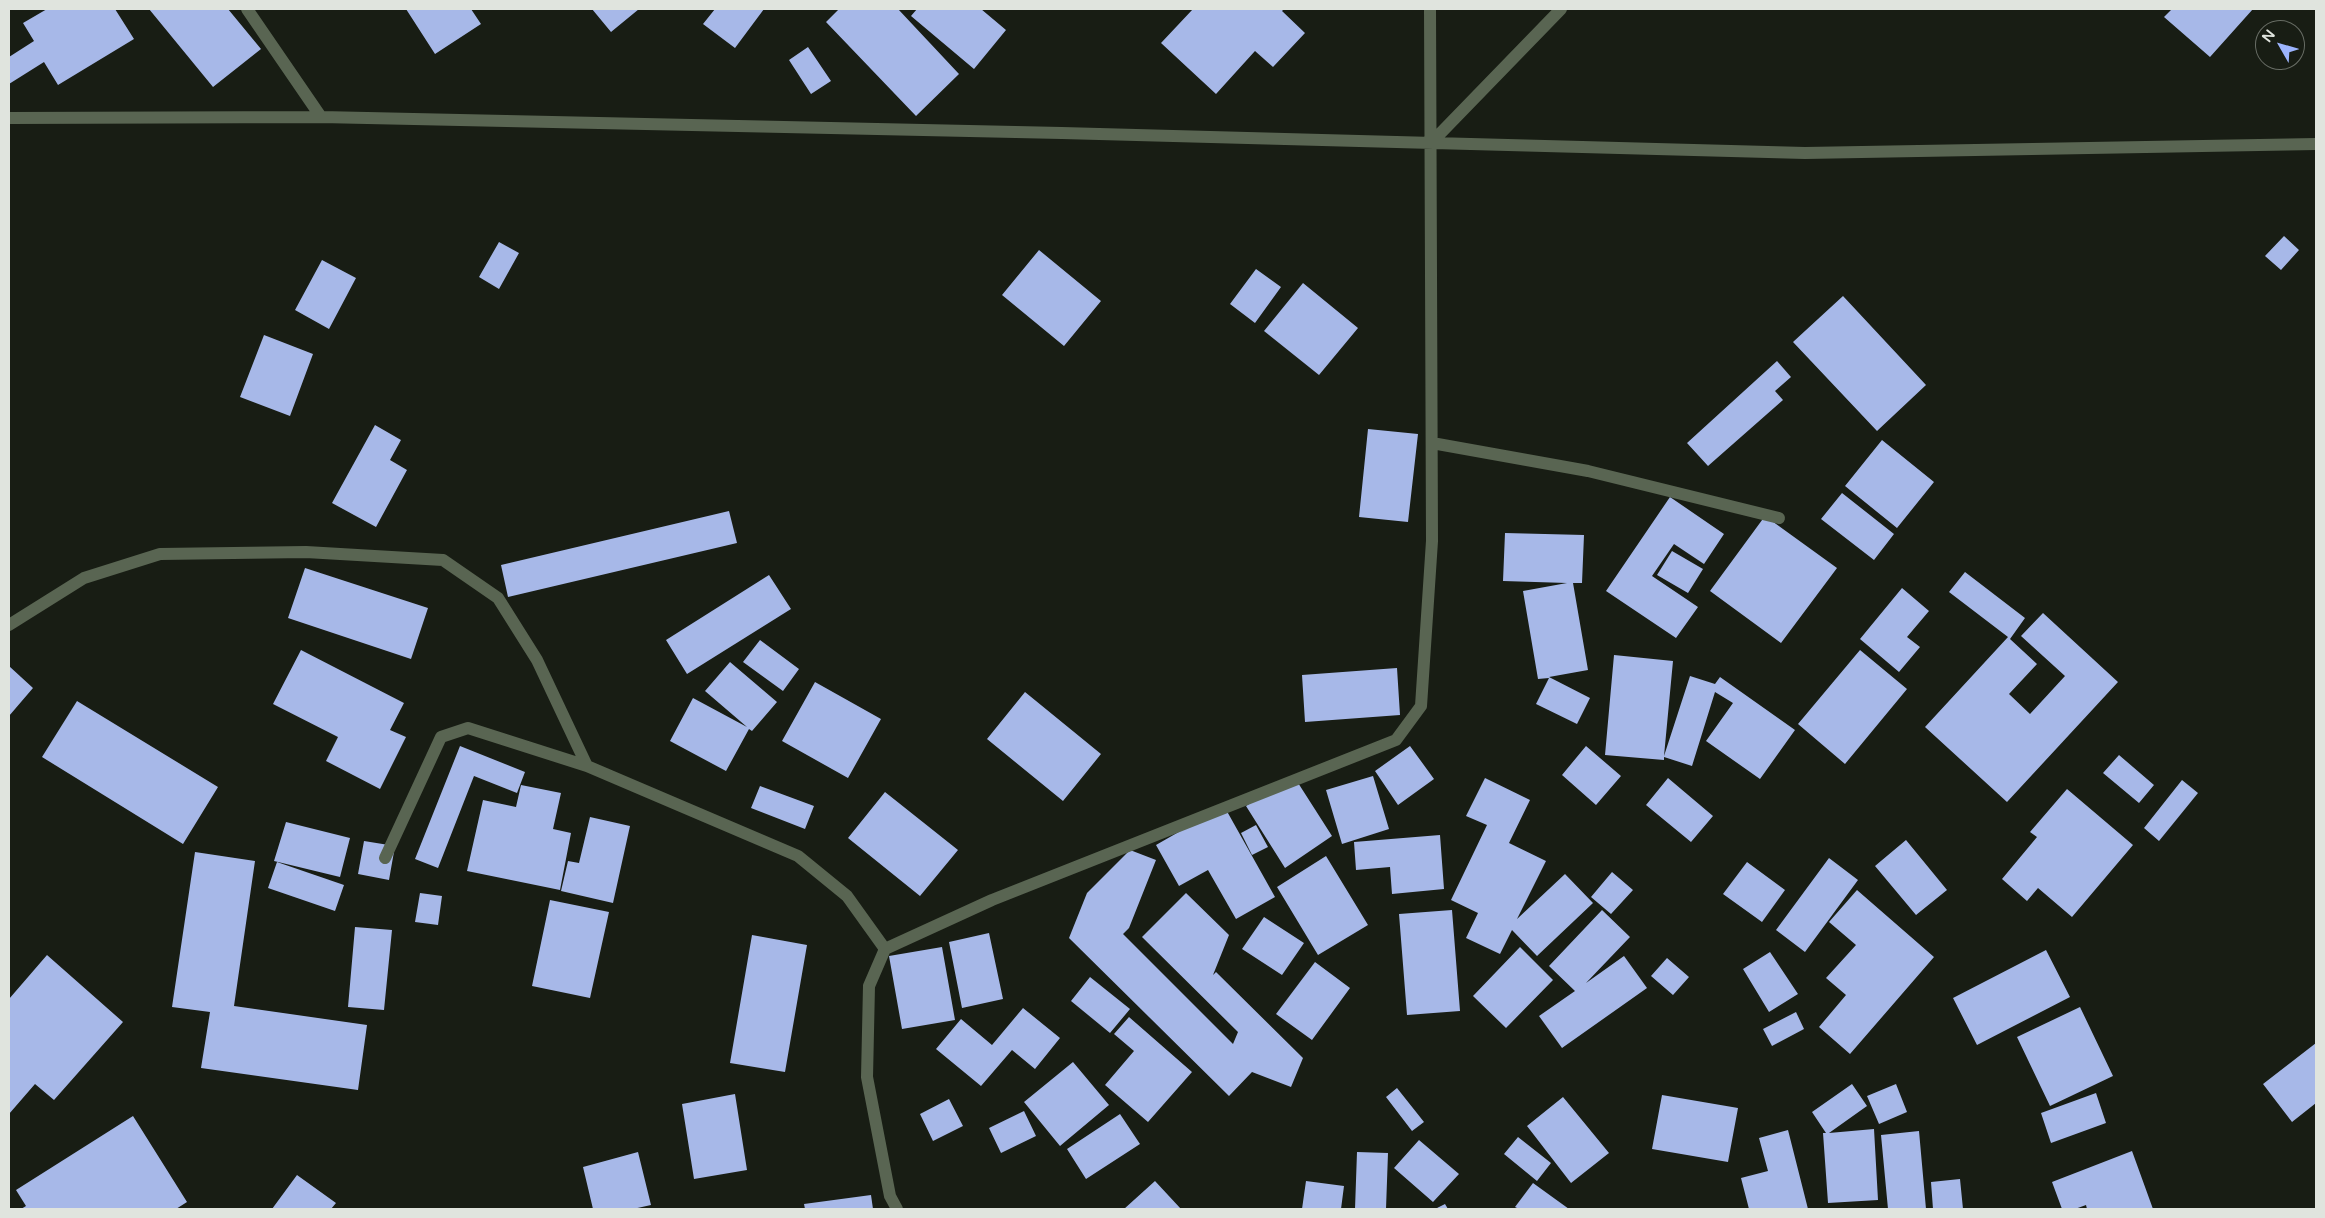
<!DOCTYPE html>
<html>
<head>
<meta charset="utf-8">
<style>
  body { margin:0 }
  #map { position:relative; width:2325px; height:1218px; overflow:hidden; background:#181d14; font-family:"Varela Round",sans-serif }
  canvas { display:block }
  .frame { position:absolute; inset:0; border:10px solid #e0e4de; pointer-events:none }
  .north { position:absolute; left:2255px; top:20px; width:50px; height:50px; box-sizing:border-box; background:#181d14; border:1px solid #686d65; border-radius:50%; rotate:308deg; font-size:14px; font-weight:700; line-height:20px; text-align:center; color:#e0e4de }
  .north::after { content:''; display:block; margin:auto; width:18px; height:22px; background:#9cb4fd; clip-path:polygon(50% 0,100% 100%,50% 72%,0 100%) }
</style>
</head>
<body>
<div id="map">
<canvas width="2325" height="1218"></canvas>
<div class="frame"></div>
<div class="north">N</div>
</div>
<script>
const ctx = document.querySelector('canvas').getContext('2d');
ctx.lineJoin = 'round';
function fillPath(path, color) { ctx.fillStyle = color; ctx.fill(path, 'evenodd'); }
const shape = rows => new Path2D(rows.map(r => 'M' + r).join(''));
function strokePath(path, color, width, dash) { ctx.strokeStyle = color; ctx.lineWidth = width; ctx.lineCap = dash ? 'butt' : 'round'; ctx.setLineDash(dash || []); ctx.stroke(path); }
fillPath(shape([
  [47,9,115,9,134,39,58,85,44,62,9,84,9,57,34,41,23,23],
  [149,9,228,9,261,49,213,87],
  [406,9,471,9,481,24,435,54],
  [592,9,639,9,611,32],
  [715,9,764,9,735,48,703,24],
  [839,9,898,9,959,74,916,116,826,22],
  [917,9,981,9,1006,30,974,69,911,16],
  [1193,9,1284,9,1282,11,1305,33,1273,67,1255,51,1216,94,1161,43],
  [2172,9,2253,9,2210,57,2164,17],
  [808,47,831,81,811,94,789,60],
  [2284,236,2299,250,2281,270,2265,256],
  [499,242,519,253,499,289,479,277],
  [1039,250,1101,301,1064,346,1002,295],
  [322,260,356,278,329,329,295,310],
  [1256,269,1281,287,1255,323,1230,304],
  [1303,283,1358,328,1319,375,1264,331],
  [1843,296,1926,385,1877,431,1793,342],
  [264,335,313,354,290,416,240,397],
  [1777,361,1791,377,1775,391,1783,400,1708,466,1687,443],
  [375,425,401,440,390,460,407,470,376,527,332,503],
  [1368,429,1418,434,1408,522,1359,517],
  [1882,440,1934,482,1897,528,1845,486],
  [1842,493,1894,534,1874,560,1821,519],
  [1670,497,1724,534,1704,564,1674,544,1652,576,1698,607,1676,638,1606,591],
  [729,511,737,543,508,597,501,565],
  [1765,516,1837,568,1781,643,1710,591],
  [1505,533,1584,535,1582,583,1573,583,1588,670,1549,677,1590,698,1577,724,1536,704,1549,678,1538,679,1523,591,1567,583,1503,581],
  [1672,551,1703,569,1688,593,1657,575],
  [305,568,428,608,411,659,288,618],
  [1965,572,2025,618,2010,639,2037,664,2009,694,2030,714,2065,676,2021,636,2043,613,2118,682,2007,802,1925,727,2008,637,1949,592],
  [769,575,791,609,687,674,666,640],
  [1902,588,1929,611,1907,637,1920,647,1899,672,1860,639],
  [760,640,799,669,783,691,743,662],
  [301,650,404,703,390,730,406,737,380,789,326,761,338,737,273,704],
  [1860,650,1907,689,1845,764,1798,724],
  [1614,655,1673,661,1664,756,1690,676,1715,684,1720,677,1795,730,1760,779,1706,741,1733,703,1715,692,1692,766,1664,757,1664,760,1605,755],
  [730,662,777,702,752,731,749,729,726,771,670,741,693,698,747,727,705,691],
  [9,666,33,688,9,716],
  [1397,668,1400,715,1305,722,1302,675],
  [815,682,881,719,848,778,782,741],
  [1025,692,1101,754,1063,801,987,739],
  [77,701,218,787,183,844,42,757],
  [460,746,525,772,517,793,474,776,438,868,415,859],
  [1410,746,1434,779,1398,805,1375,771],
  [1586,746,1621,776,1596,805,1562,775],
  [2119,755,2154,785,2139,803,2103,773],
  [1293,775,1332,836,1285,868,1246,806],
  [1373,776,1389,829,1342,844,1326,790],
  [1485,778,1530,800,1509,843,1546,861,1517,919,1565,874,1593,903,1537,956,1512,930,1500,954,1466,938,1478,913,1451,900,1487,825,1466,816],
  [1668,778,1713,816,1691,842,1646,805],
  [2182,780,2198,793,2159,841,2144,828],
  [521,785,561,793,553,829,571,833,560,890,467,871,483,800,516,807],
  [760,786,814,806,805,829,751,808],
  [2067,789,2133,845,2072,917,2038,888,2027,901,2002,879,2037,837,2030,832],
  [885,792,958,850,920,896,848,838],
  [1224,806,1275,897,1236,919,1208,870,1179,886,1156,845],
  [590,817,630,826,613,903,561,891,568,861,579,863],
  [286,822,350,838,340,877,274,861],
  [1256,825,1268,847,1252,855,1241,833],
  [1440,835,1444,889,1392,894,1390,867,1356,870,1354,842],
  [1906,840,1947,890,1916,915,1875,866],
  [364,841,395,846,389,880,358,874],
  [1130,850,1156,860,1129,928,1123,934,1233,1044,1238,1032,1142,937,1186,893,1229,935,1213,975,1216,972,1303,1058,1291,1087,1252,1072,1229,1096,1069,938,1087,893],
  [195,852,255,861,234,1006,367,1025,358,1090,201,1068,210,1012,172,1007],
  [1326,856,1368,925,1318,955,1277,887],
  [1829,858,1858,880,1805,952,1776,930],
  [277,862,344,885,335,911,268,888],
  [1747,862,1785,890,1762,922,1723,894],
  [1612,872,1633,890,1611,914,1591,897],
  [1857,890,1934,957,1850,1054,1819,1027,1846,995,1826,978,1856,945,1829,922],
  [420,893,442,896,438,925,415,922],
  [550,900,609,912,590,998,532,986],
  [1452,910,1460,1011,1407,1015,1399,914],
  [1602,910,1630,937,1586,983,1624,956,1647,988,1562,1048,1539,1016,1575,991,1549,966],
  [1264,917,1304,943,1282,975,1242,949],
  [355,927,392,930,384,1010,348,1007],
  [989,933,1003,999,962,1008,949,942],
  [752,935,807,945,785,1072,730,1063],
  [942,947,955,1020,902,1029,889,956],
  [1520,947,1553,980,1506,1028,1473,996],
  [2046,950,2070,997,1977,1045,1953,998],
  [1770,952,1798,994,1769,1012,1743,969],
  [47,955,123,1022,54,1100,35,1084,9,1114,9,999],
  [1667,958,1689,977,1673,995,1651,976],
  [1315,962,1350,988,1312,1040,1276,1014],
  [1090,977,1130,1009,1110,1033,1071,1001],
  [2080,1007,2113,1076,2050,1106,2017,1037],
  [1023,1008,1060,1038,1035,1069,1012,1050,981,1086,936,1049,961,1019,992,1045],
  [1796,1012,1804,1029,1772,1046,1763,1029],
  [1129,1017,1192,1072,1148,1122,1105,1085,1134,1051,1114,1034],
  [2316,1043,2316,1103,2292,1122,2263,1084],
  [1073,1062,1109,1105,1060,1146,1024,1102],
  [1852,1084,1867,1106,1829,1133,1874,1129,1878,1200,1828,1203,1823,1133,1826,1133,1812,1112],
  [1896,1084,1907,1112,1879,1124,1867,1096],
  [1397,1088,1424,1122,1412,1131,1386,1097],
  [2096,1093,2106,1123,2051,1143,2041,1113],
  [735,1094,747,1170,694,1179,682,1104],
  [1662,1095,1738,1108,1728,1162,1652,1149],
  [1563,1097,1609,1153,1571,1183,1527,1126],
  [949,1099,963,1126,933,1141,920,1114],
  [1024,1111,1036,1136,1001,1153,989,1128],
  [1120,1114,1140,1144,1086,1179,1067,1149],
  [133,1116,187,1202,176,1209,21,1209,26,1206,16,1190],
  [1788,1130,1808,1209,1749,1209,1741,1178,1768,1171,1759,1138],
  [1919,1131,1926,1209,1888,1209,1881,1135],
  [1518,1137,1551,1163,1537,1181,1504,1154],
  [1419,1140,1459,1174,1433,1202,1394,1168],
  [2132,1151,2153,1209,2087,1209,2086,1205,2075,1209,2062,1209,2052,1182],
  [638,1152,651,1205,633,1209,593,1209,583,1167],
  [1357,1152,1388,1153,1386,1209,1355,1209],
  [297,1175,336,1203,331,1209,272,1209],
  [1960,1179,1963,1209,1933,1209,1931,1182],
  [1155,1181,1181,1209,1124,1209],
  [1306,1181,1344,1186,1341,1209,1302,1209],
  [1533,1183,1569,1209,1519,1209,1515,1207],
  [871,1195,873,1209,805,1209,804,1204],
  [1445,1204,1448,1209,1435,1209]
]), '#a7b8e8');
strokePath(shape([
  [247,9,321,117],
  [9,118,321,117,1062,133,1805,153,2316,144],
  [1430,144,1561,9],
  [1432,443,1588,471,1779,518],
  [9,625,84,578,160,554,306,552,443,560,498,598,537,660,587,766],
  [385,858,441,737,468,728,587,766,798,856,847,896,885,949],
  [897,1209,890,1196,867,1077,869,986,885,949,992,900,1396,740,1421,706,1432,541,1430,9]
]), '#596552', 12);
</script>
</body>
</html>
